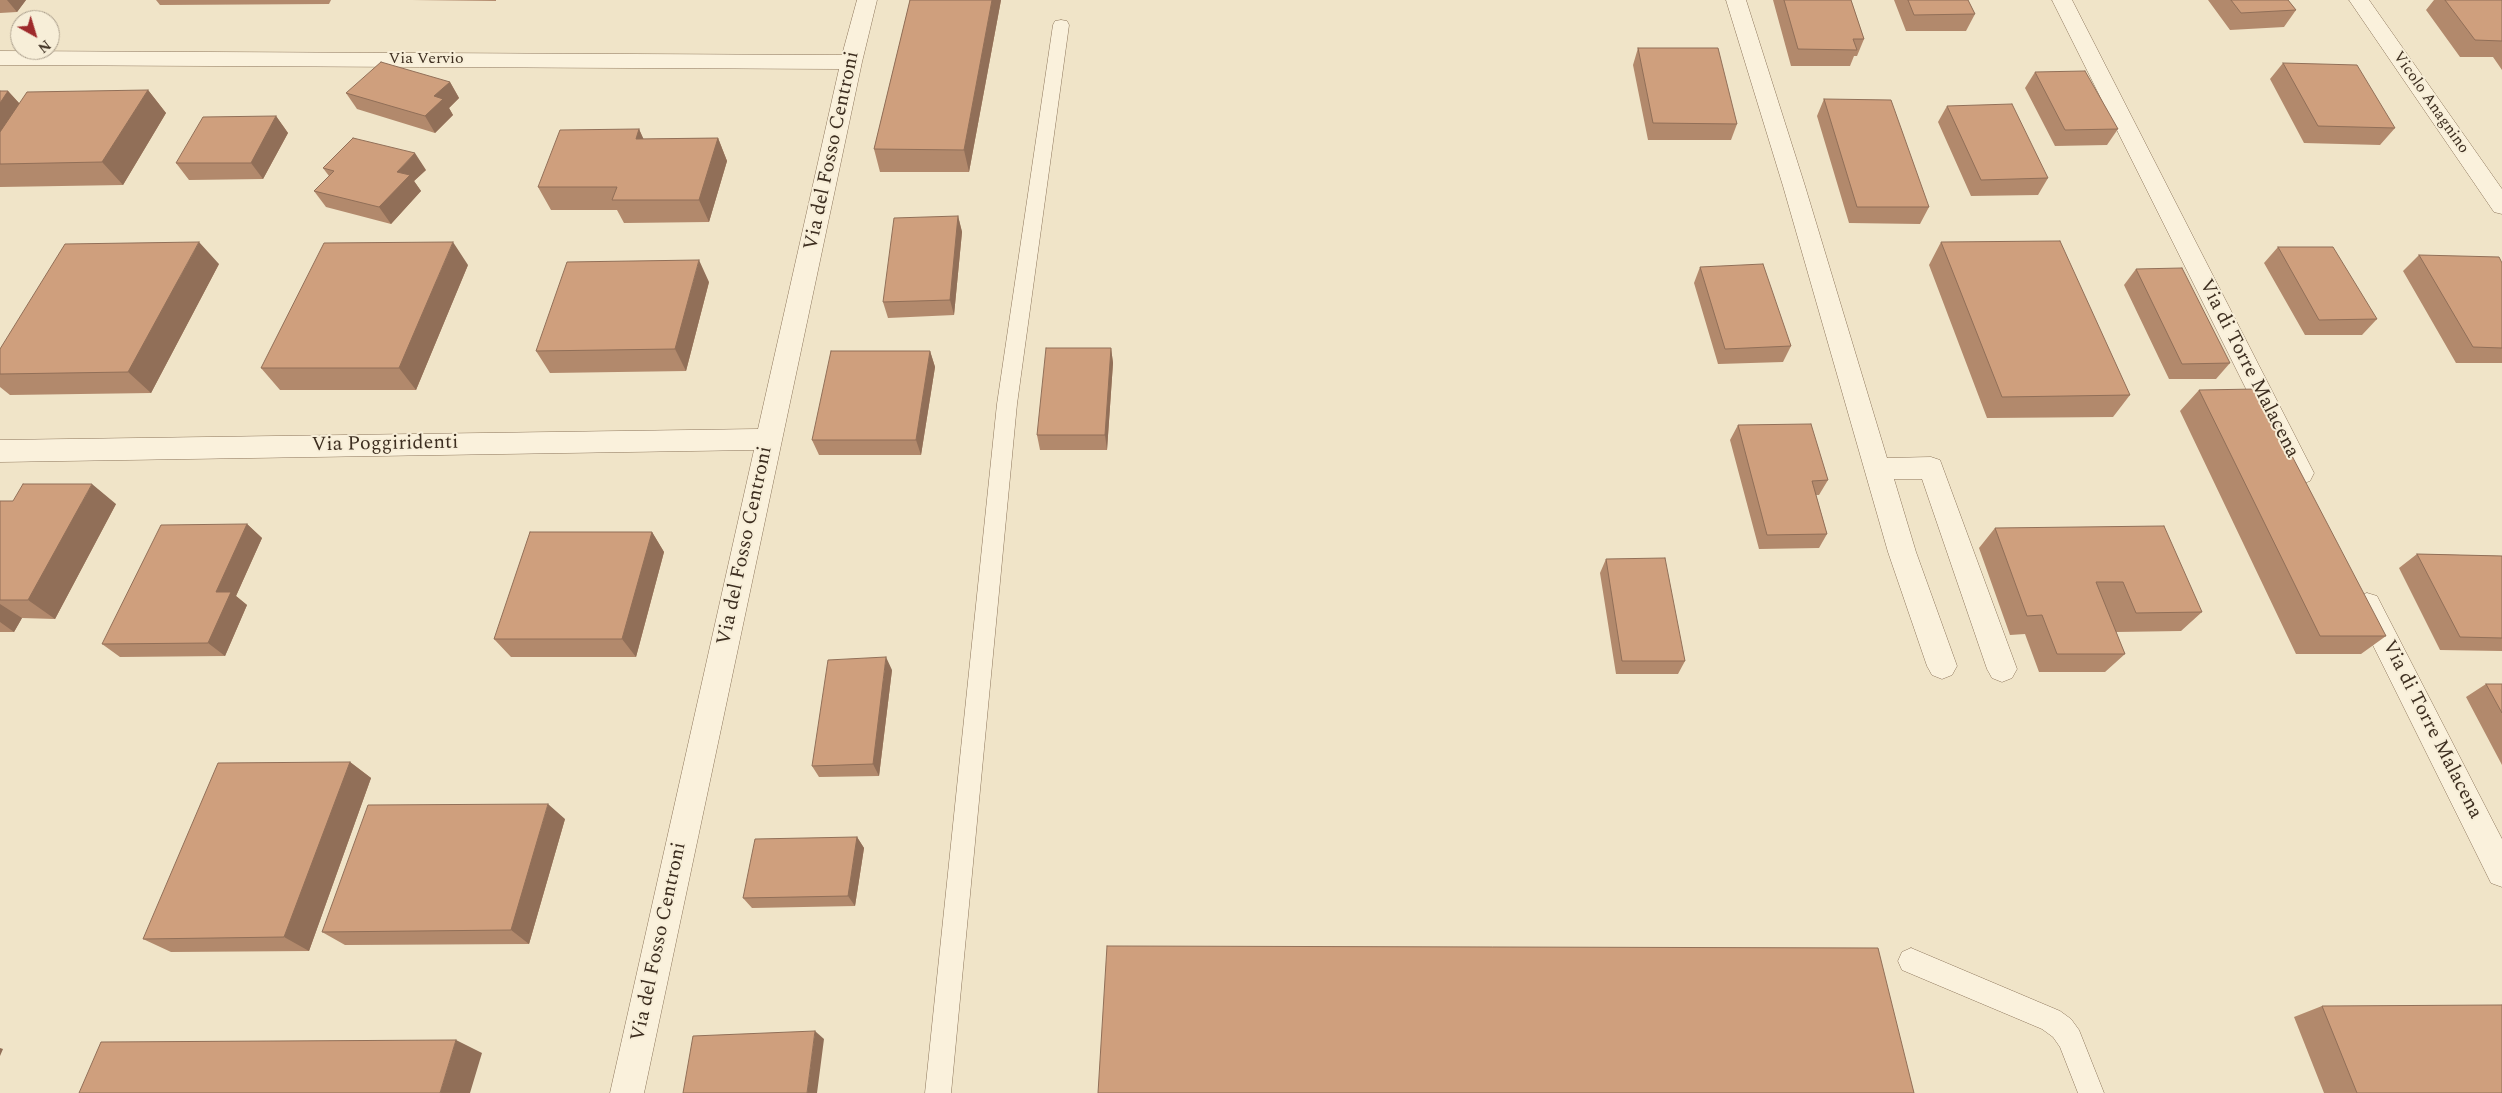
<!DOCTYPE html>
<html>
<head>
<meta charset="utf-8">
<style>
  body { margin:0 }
  #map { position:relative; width:2502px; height:1093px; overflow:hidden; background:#f0e4c8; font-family:Spectral,serif }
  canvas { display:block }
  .north { position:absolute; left:10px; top:10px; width:50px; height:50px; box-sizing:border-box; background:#f7eed8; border:1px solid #ada18e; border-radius:50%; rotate:141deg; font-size:14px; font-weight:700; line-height:20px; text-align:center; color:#3d2e20 }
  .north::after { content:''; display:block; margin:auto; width:18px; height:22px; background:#9e2a2b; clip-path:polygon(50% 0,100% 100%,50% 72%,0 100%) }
</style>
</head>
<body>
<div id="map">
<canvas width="2502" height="1093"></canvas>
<div class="north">N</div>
</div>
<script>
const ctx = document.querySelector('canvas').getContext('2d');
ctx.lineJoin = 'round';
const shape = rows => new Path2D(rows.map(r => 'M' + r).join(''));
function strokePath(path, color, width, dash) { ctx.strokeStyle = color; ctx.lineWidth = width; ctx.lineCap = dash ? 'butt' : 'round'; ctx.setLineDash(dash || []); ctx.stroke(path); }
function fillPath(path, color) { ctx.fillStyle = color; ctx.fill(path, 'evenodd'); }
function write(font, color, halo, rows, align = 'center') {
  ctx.font = font + ' Spectral,serif'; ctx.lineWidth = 4; ctx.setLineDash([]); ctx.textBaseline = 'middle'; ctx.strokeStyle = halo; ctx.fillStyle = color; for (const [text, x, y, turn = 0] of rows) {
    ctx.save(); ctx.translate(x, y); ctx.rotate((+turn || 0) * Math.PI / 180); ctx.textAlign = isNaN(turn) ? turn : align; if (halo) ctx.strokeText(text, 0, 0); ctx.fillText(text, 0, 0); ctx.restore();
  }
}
const lane = shape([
  [1061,20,1067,21,1069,25,1017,404,951,1093,925,1093,997,404,1053,25,1055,21,1061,20],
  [1911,948,2060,1011,2071,1019,2079,1030,2104,1093,2078,1093,2060,1047,2053,1037,2042,1029,1902,970,1898,961,1902,952,1911,948]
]);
const street = shape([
  [857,0,877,0,862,62,644,1093,610,1093,754,450,0,462,0,440,758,429,839,69,0,65,0,51,842,55,857,0],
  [1726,0,1746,0,1805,186,1887,458,1931,457,1940,460,2017,669,2012,678,2002,682,1992,678,1987,669,1922,479,1894,479,1916,552,1957,666,1952,675,1942,679,1932,675,1927,666,1888,552,1783,186,1726,0],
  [2052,0,2072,0,2314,473,2310,481,2301,484,2292,481,2052,0],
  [2349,0,2369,0,2502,189,2502,214,2494,212,2349,0],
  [2367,593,2377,596,2502,839,2502,887,2491,883,2353,605,2357,596,2367,593]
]);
strokePath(lane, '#8d765c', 1);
strokePath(street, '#8d765c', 1);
fillPath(lane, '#faf1dc');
fillPath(street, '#faf1dc');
fillPath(shape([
  [0,0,26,0,17,12,0,13],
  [156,0,331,0,329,4,160,5],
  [412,0,496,0,496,1],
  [910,0,1001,0,969,172,880,172,874,149],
  [1773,0,1851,0,1864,39,1857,56,1854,56,1850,66,1791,66],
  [1894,0,1968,0,1975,14,1966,31,1906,31],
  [2208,0,2288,0,2296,10,2284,27,2230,30],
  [2434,0,2502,0,2502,70,2493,57,2460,57,2426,10],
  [1638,48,1737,124,1731,140,1648,140,1633,65],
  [2283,63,2395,128,2380,145,2304,143,2270,79],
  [2035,72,2118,129,2107,145,2055,146,2025,88],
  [450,82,459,98,449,108,453,115,435,133,357,109,346,93],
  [148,90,166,113,123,185,0,187,0,91,8,91,19,103],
  [1824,99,1929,207,1920,224,1849,223,1817,116],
  [1947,106,2048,178,2038,195,1971,196,1938,122],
  [276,116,288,133,263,179,189,180,176,163],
  [639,129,643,139,718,138,727,161,709,222,624,223,617,210,551,210,538,187],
  [323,168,426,170,414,181,421,191,391,224,326,207,314,191,329,176],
  [958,216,962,232,954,315,888,318,883,302],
  [1941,242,2130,395,2113,417,1987,418,1929,265],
  [2278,247,2377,319,2362,335,2305,335,2264,263],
  [2419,255,2502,263,2502,363,2456,363,2403,271],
  [219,264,151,393,10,395,0,387,0,349],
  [468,265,416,390,280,390,261,368],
  [1700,267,1791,346,1783,362,1718,364,1694,283],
  [2136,269,2230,363,2216,379,2169,379,2124,285],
  [709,282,686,371,550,373,536,351],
  [1111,348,1113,363,1107,450,1040,450,1037,435],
  [930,351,935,367,921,455,819,455,812,440],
  [2199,390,2386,636,2361,654,2296,654,2180,411],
  [1738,425,1828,480,1819,495,1816,495,1827,534,1819,548,1759,549,1730,440],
  [0,501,116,504,55,619,22,618,14,632,0,632],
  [247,524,262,538,236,596,247,605,225,656,120,657,102,644],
  [1995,528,2202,612,2181,631,2116,632,2125,654,2105,672,2039,672,2025,634,2010,635,1979,548],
  [652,532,664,552,636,657,511,657,494,639],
  [2417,554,2502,556,2502,651,2440,650,2399,568],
  [1606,559,1685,661,1678,674,1616,674,1600,573],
  [892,670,879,776,819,777,812,766],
  [2486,684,2502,684,2502,765,2466,697],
  [350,762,371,778,309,951,171,952,143,939],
  [565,819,529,944,345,945,322,932],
  [857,837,864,848,855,906,752,908,743,898],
  [2322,1006,2502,1093,2324,1093,2294,1017]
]), '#b2896c');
fillPath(shape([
  [7,0,26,0,17,12],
  [992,0,1001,0,969,172,964,150],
  [450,82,459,98,449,108,453,115,435,133,425,116,434,96],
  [148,90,166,113,123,185,102,162],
  [8,91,29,114,0,159,0,103],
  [276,116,288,133,263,179,251,163],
  [639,129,650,153,636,139],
  [718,138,727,161,709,222,699,200],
  [415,153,426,170,414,181,421,191,391,224,379,207,397,172],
  [958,216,962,232,954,315,950,300],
  [199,242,219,264,151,393,128,372],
  [453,242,468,265,416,390,399,368],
  [699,260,709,282,686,371,675,349],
  [1111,348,1113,363,1107,450,1105,435],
  [930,351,935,367,921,455,916,440],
  [92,484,116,504,55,619,28,600],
  [247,524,262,538,236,596,247,605,225,656,208,643,216,592],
  [652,532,664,552,636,657,622,639],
  [0,604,22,618,14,632,0,622],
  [886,657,892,670,879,776,873,764],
  [350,762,371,778,309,951,284,937],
  [548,804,565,819,529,944,511,930],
  [857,837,864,848,855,906,848,896],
  [815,1031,824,1039,817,1093,807,1093],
  [456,1040,482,1053,470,1093,440,1093],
  [0,1048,3,1049,0,1056]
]), '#916f58');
const building = shape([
  [910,0,992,0,964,150,874,149,910,0],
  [1784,0,1851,0,1864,39,1853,39,1857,50,1798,49,1784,0],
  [1908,0,1968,0,1975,14,1914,15,1908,0],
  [2231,0,2288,0,2296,10,2241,13,2231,0],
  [2445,0,2502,0,2502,41,2475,40,2445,0],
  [1638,48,1718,48,1737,124,1653,123,1638,48],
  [381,62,450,82,434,96,443,99,425,116,346,93,381,62],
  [2283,63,2357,65,2395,128,2318,126,2283,63],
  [2085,71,2118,129,2065,130,2035,72,2085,71],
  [148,90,102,162,0,164,0,132,27,92,148,90],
  [0,91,8,91,0,103,0,91],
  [1824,99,1891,100,1929,207,1857,207,1824,99],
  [2012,104,2048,178,1981,180,1947,106,2012,104],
  [276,116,251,163,176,163,203,117,276,116],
  [639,129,636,139,718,138,699,200,612,200,617,187,538,187,560,130,639,129],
  [353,138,415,153,397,172,410,175,379,207,314,191,334,171,323,168,353,138],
  [958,216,950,300,883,302,894,218,958,216],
  [2060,241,2130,395,2002,397,1941,242,2060,241],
  [199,242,128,372,0,374,0,349,65,244,199,242],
  [453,242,399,368,261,368,324,243,453,242],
  [2278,247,2333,247,2377,319,2319,320,2278,247],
  [2419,255,2499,257,2502,263,2502,348,2473,347,2419,255],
  [699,260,675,349,536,351,567,262,699,260],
  [1763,264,1791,346,1725,349,1700,267,1763,264],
  [2182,268,2230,363,2182,364,2136,269,2182,268],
  [1046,348,1111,348,1105,435,1037,435,1046,348],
  [831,351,930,351,916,440,812,440,831,351],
  [2257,389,2386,636,2320,636,2199,390,2257,389],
  [1811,424,1828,480,1812,481,1827,534,1767,535,1738,425,1811,424],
  [23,484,92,484,28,600,0,600,0,501,13,501,23,484],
  [247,524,216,592,231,592,208,643,102,644,161,525,247,524],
  [2164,526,2202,612,2136,613,2123,582,2096,582,2125,654,2057,654,2042,615,2027,616,1995,528,2164,526],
  [530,532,652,532,622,639,494,639,530,532],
  [2417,554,2502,556,2502,638,2460,637,2417,554],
  [1665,558,1685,661,1622,661,1606,559,1665,558],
  [886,657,873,764,812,766,828,660,886,657],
  [2486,684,2502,684,2502,713,2486,684],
  [350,762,284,937,143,939,218,763,350,762],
  [548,804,511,930,322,932,368,805,548,804],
  [857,837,848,896,743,898,755,839,857,837],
  [1107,946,1878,948,1914,1093,1098,1093,1107,946],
  [2502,1005,2502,1093,2357,1093,2322,1006,2502,1005],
  [815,1031,807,1093,683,1093,693,1036,815,1031],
  [456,1040,440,1093,79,1093,101,1042,456,1040]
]);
fillPath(building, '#cf9f7d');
strokePath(building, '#916f58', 1);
write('16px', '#3d2e20', '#f7eed8', [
  ["Via Vervio",426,60],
  ["Vicolo Anagnino",2430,103,55]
]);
write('20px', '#3d2e20', '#f7eed8', [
  ["Via del Fosso Centroni",833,151,-78],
  ["Via di Torre Malacena",2248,369,63],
  ["Via Poggiridenti",385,445,-1],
  ["Via del Fosso Centroni",746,546,-78],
  ["Via di Torre Malacena",2431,730,63],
  ["Via del Fosso Centroni",660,942,-78]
]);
</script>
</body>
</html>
